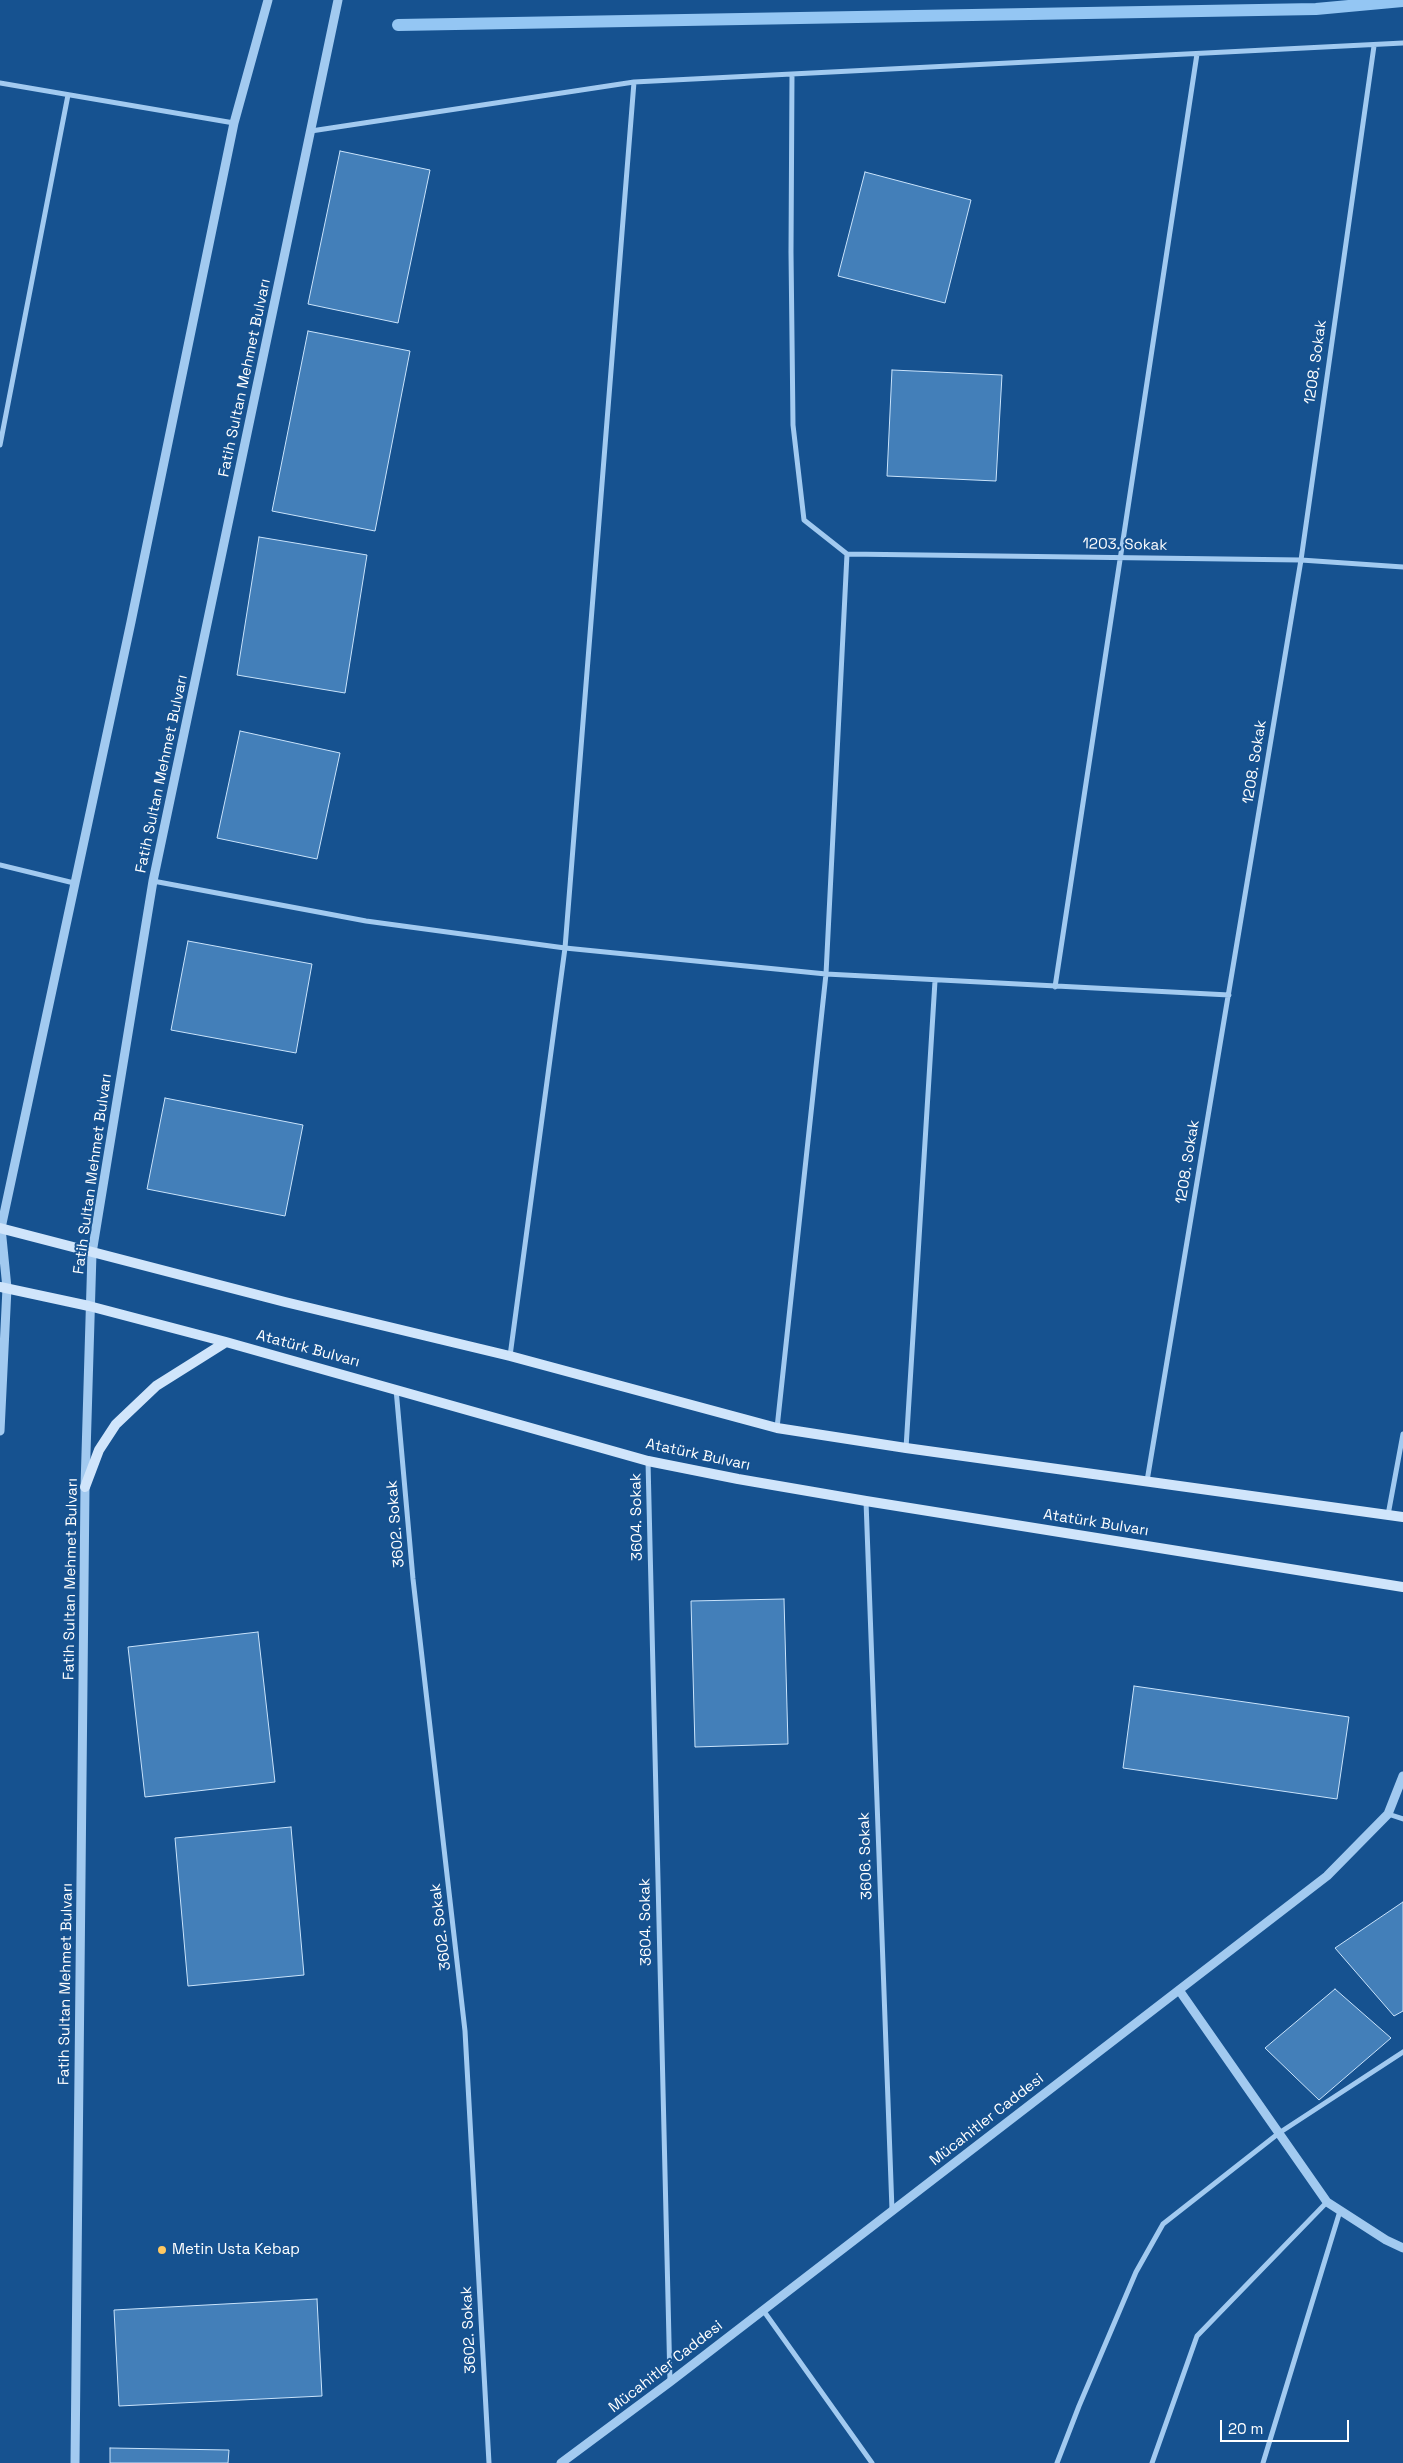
<!DOCTYPE html>
<html>
<head>
<meta charset="utf-8">
<style>
  body { margin:0 }
  #map { position:relative; width:1403px; height:2463px; overflow:hidden; background:#165290; font-family:"Space Grotesk",sans-serif }
  canvas { display:block }
  .scale { position:absolute; left:1220px; top:2420px; width:129px; height:22px; box-sizing:border-box; border:2px solid #fff; border-top:0; padding-left:6px; font-size:15px; line-height:18px; white-space:nowrap; color:#fff; -webkit-text-stroke:4px #165290; paint-order:stroke }
</style>
</head>
<body>
<div id="map">
<canvas width="1403" height="2463"></canvas>
<div class="scale">20 m</div>
</div>
<script>
const ctx = document.querySelector('canvas').getContext('2d');
ctx.lineJoin = 'round';
const shape = rows => new Path2D(rows.map(r => 'M' + r).join(''));
function strokePath(path, color, width, dash) { ctx.strokeStyle = color; ctx.lineWidth = width; ctx.lineCap = dash ? 'butt' : 'round'; ctx.setLineDash(dash || []); ctx.stroke(path); }
function fillPath(path, color) { ctx.fillStyle = color; ctx.fill(path, 'evenodd'); }
function write(font, color, halo, rows, align = 'center') {
  ctx.font = font + ' "Space Grotesk",sans-serif'; ctx.lineWidth = 4; ctx.setLineDash([]); ctx.textBaseline = 'middle'; ctx.strokeStyle = halo; ctx.fillStyle = color; for (const [text, x, y, turn = 0] of rows) {
    ctx.save(); ctx.translate(x, y); ctx.rotate((+turn || 0) * Math.PI / 180); ctx.textAlign = isNaN(turn) ? turn : align; if (halo) ctx.strokeText(text, 0, 0); ctx.fillText(text, 0, 0); ctx.restore();
  }
}
strokePath(shape([
  [398,25,1316,9,1403,1]
]), '#94c6f3', 12);
const building = shape([
  [340,151,430,170,398,323,308,304,340,151],
  [865,172,971,200,945,303,838,276,865,172],
  [308,331,410,351,375,531,272,511,308,331],
  [892,370,1002,375,996,481,887,476,892,370],
  [259,537,367,555,345,693,237,675,259,537],
  [240,731,340,753,317,859,217,838,240,731],
  [188,941,312,964,296,1053,171,1030,188,941],
  [165,1098,303,1125,285,1216,147,1189,165,1098],
  [784,1599,788,1744,695,1747,691,1601,784,1599],
  [258,1632,275,1782,145,1797,128,1647,258,1632],
  [1134,1686,1349,1717,1337,1799,1123,1768,1134,1686],
  [291,1827,304,1975,188,1986,175,1838,291,1827],
  [1403,1902,1403,2011,1394,2016,1335,1948,1403,1902],
  [1335,1989,1391,2038,1319,2100,1265,2048,1335,1989],
  [317,2299,322,2396,119,2406,114,2310,317,2299],
  [110,2448,229,2450,228,2463,110,2463,110,2448]
]);
fillPath(building, '#437fb9');
strokePath(building, '#c9e3fb', 1);
strokePath(shape([
  [792,74,791,252,793,425,804,520,847,554],
  [0,83,234,123],
  [311,131,634,82,1403,43],
  [0,445,68,95],
  [847,554,826,974,1229,995],
  [847,554,1301,560,1403,567],
  [0,865,74,883],
  [153,881,366,921,565,948,826,974,777,1428],
  [1055,987,1197,54],
  [510,1356,565,948,634,82],
  [396,1389,413,1579,465,2031,489,2463],
  [906,1448,935,981],
  [648,1461,670,2382],
  [1147,1481,1301,560,1374,46],
  [866,1501,892,2210],
  [1388,1515,1403,1434],
  [1388,1814,1403,1819],
  [763,2310,872,2463],
  [1057,2463,1079,2406,1136,2272,1163,2224,1279,2133,1403,2052],
  [1152,2463,1197,2336,1327,2202],
  [1263,2463,1340,2211]
]), '#a2caf0', 5);
strokePath(shape([
  [0,1431,7,1288,1,1228,131,622,234,123,268,0],
  [1179,1990,1327,2202,1386,2240,1403,2248],
  [75,2463,85,1487,92,1253,153,881,338,0],
  [561,2463,670,2382,1327,1876,1388,1814,1403,1776]
]), '#a2caf0', 9);
strokePath(shape([
  [0,1228,285,1302,510,1356,777,1428,906,1448,1403,1517],
  [0,1287,89,1306,226,1342,648,1461,738,1479,866,1501,1403,1587],
  [85,1487,99,1450,116,1424,156,1386,226,1342]
]), '#d0e5fb', 10);
for (const [x, y, r, color] of [
  [162,2250,5,"#ffc861"]
]) { const dot = new Path2D(); dot.arc(x, y, r, 0, 2 * Math.PI); ctx.fillStyle = color; ctx.fill(dot); strokePath(dot, '#165290', 2); }
write('15px', '#fff', '#165290', [
  ["1208. Sokak",1316,362,-82],
  ["Fatih Sultan Mehmet Bulvarı",245,378,-78],
  ["1203. Sokak",1125,545,1],
  ["1208. Sokak",1255,762,-81],
  ["Fatih Sultan Mehmet Bulvarı",162,774,-78],
  ["1208. Sokak",1188,1162,-81],
  ["Fatih Sultan Mehmet Bulvarı",93,1174,-82],
  ["Atatürk Bulvarı",308,1349,15],
  ["Atatürk Bulvarı",698,1455,12],
  ["3604. Sokak",637,1517,-91],
  ["Atatürk Bulvarı",1096,1523,9],
  ["3602. Sokak",396,1524,-95],
  ["Fatih Sultan Mehmet Bulvarı",71,1579,-89],
  ["3606. Sokak",866,1856,-92],
  ["3604. Sokak",646,1922,-91],
  ["3602. Sokak",441,1927,-97],
  ["Fatih Sultan Mehmet Bulvarı",66,1984,-89],
  ["Mücahitler Caddesi",987,2120,-38],
  ["3602. Sokak",469,2330,-93],
  ["Mücahitler Caddesi",666,2367,-38]
]);
write('15px', '#fff', '#165290', [
  ["Metin Usta Kebap",172,2250]
], 'left');
</script>
</body>
</html>
